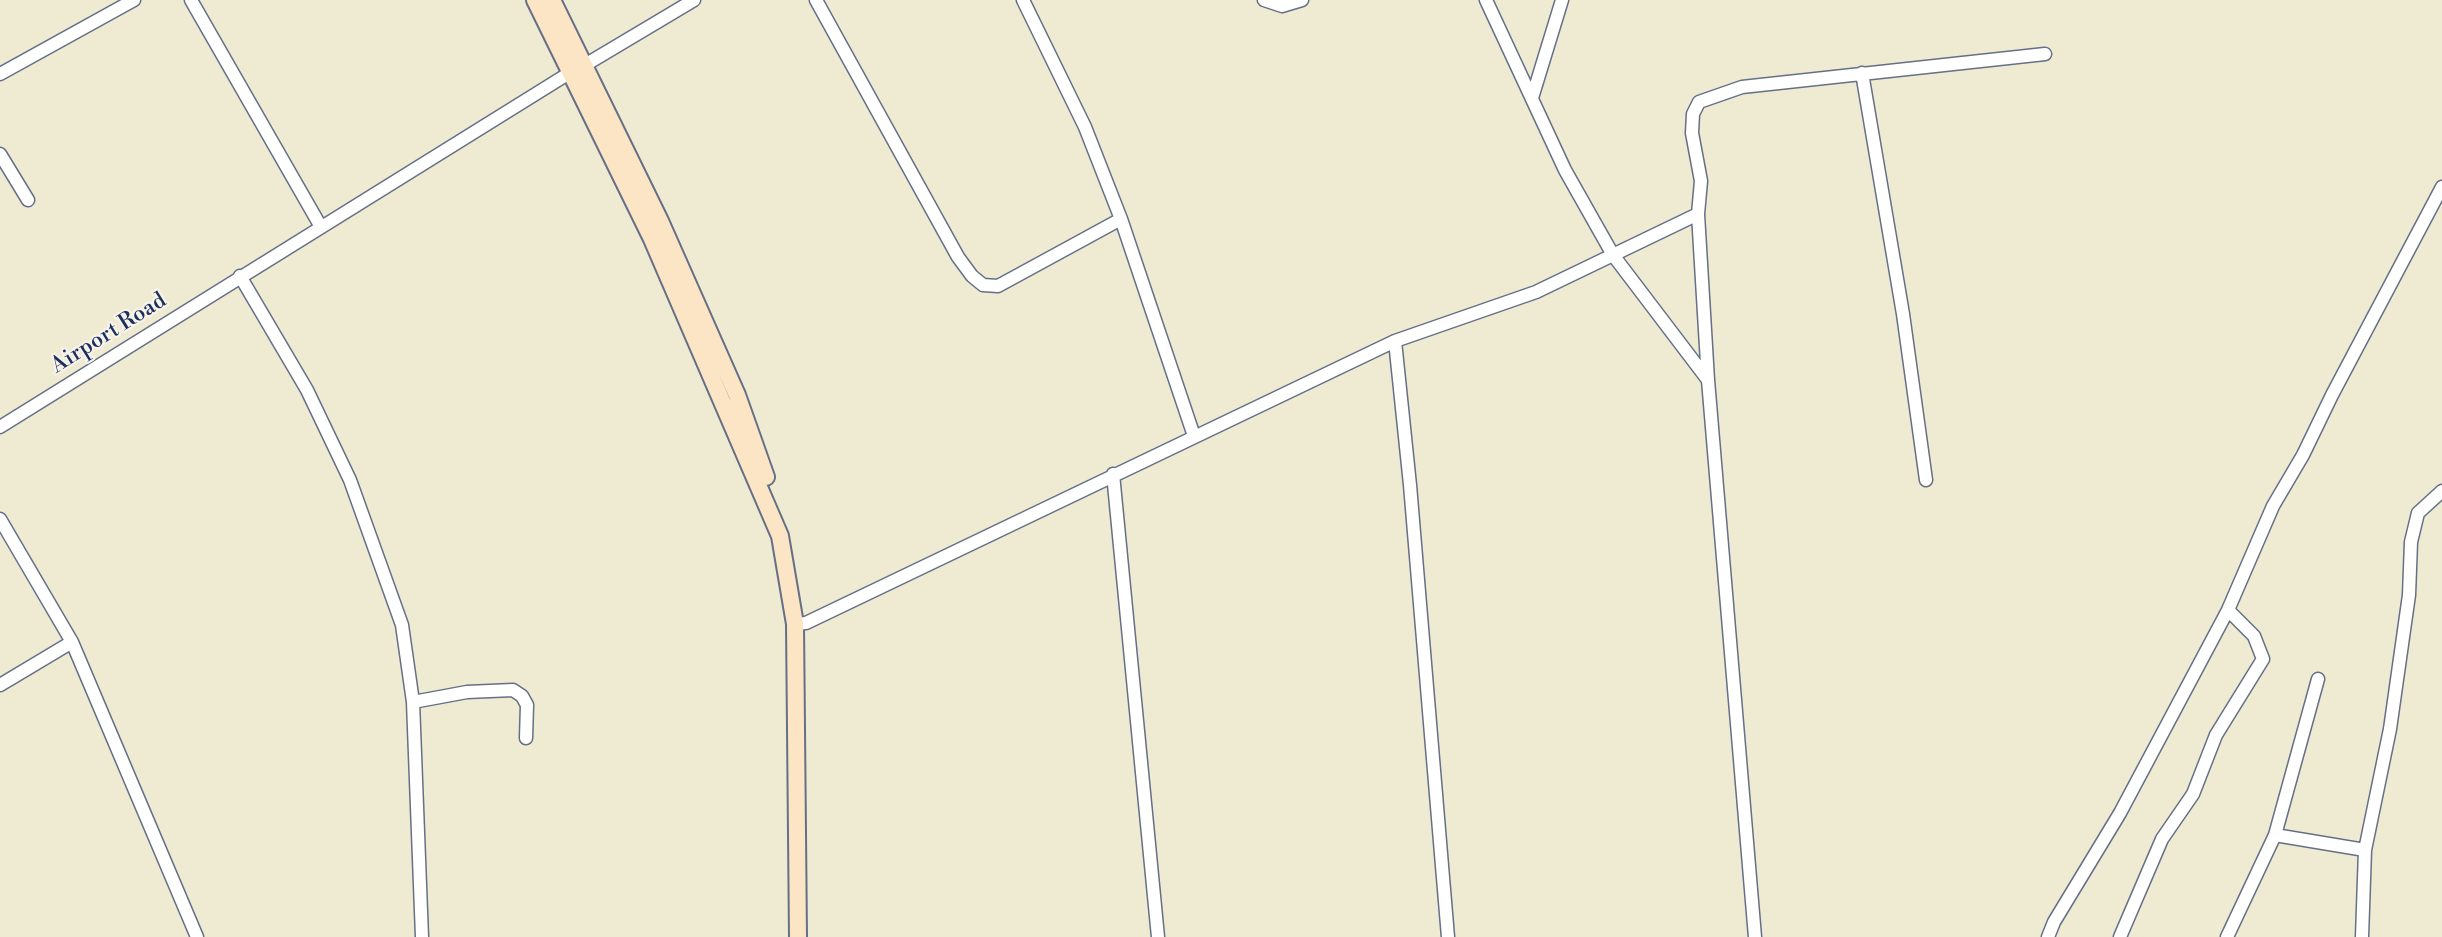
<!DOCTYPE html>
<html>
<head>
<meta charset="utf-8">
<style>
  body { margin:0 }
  canvas { display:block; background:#efead2 }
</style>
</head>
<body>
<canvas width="2442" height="937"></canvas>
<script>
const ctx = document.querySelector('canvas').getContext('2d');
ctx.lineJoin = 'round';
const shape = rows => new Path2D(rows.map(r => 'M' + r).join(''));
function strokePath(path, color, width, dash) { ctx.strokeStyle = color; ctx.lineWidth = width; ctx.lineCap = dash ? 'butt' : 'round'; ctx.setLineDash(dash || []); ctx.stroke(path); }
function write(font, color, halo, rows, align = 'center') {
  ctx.font = font + ' "Libre Bodoni",serif'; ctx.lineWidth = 4.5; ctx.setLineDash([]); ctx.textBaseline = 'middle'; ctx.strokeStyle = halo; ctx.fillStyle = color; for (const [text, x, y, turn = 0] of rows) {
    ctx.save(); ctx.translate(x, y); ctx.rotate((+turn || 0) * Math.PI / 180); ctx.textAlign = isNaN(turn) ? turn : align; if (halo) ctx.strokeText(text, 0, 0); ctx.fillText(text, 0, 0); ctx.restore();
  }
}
const street = shape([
  [191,0,321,227],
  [816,0,958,257,972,276,983,285,998,286,1121,219],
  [1023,0,1085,127,1121,219,1194,436],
  [1264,0,1282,6,1302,0],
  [1486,0,1565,170,1613,255,1708,380],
  [585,65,694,0],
  [1862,73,1903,314,1926,480],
  [0,74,134,0],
  [1532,98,1562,0],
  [0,154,28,200],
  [240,276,307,390,350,480,402,625,413,702,422,937],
  [1395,341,1410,485,1448,937],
  [0,427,571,72],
  [1113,474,1158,937],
  [0,519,72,642,197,937],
  [795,624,806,623,1395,341,1536,292,1698,214],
  [0,685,72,642],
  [413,702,467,692,513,690,522,696,527,705,526,738],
  [2275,835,2365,850,2362,937],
  [2365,850,2390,729,2409,595,2411,542,2418,513,2442,491],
  [1755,937,1708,380,1698,214,1701,181,1692,133,1693,114,1699,102,1742,87,2045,54],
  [2048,937,2054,922,2120,813,2228,610,2273,506,2303,455,2332,395,2442,187],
  [2120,937,2162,839,2193,794,2216,735,2263,659,2254,636,2228,610],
  [2227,937,2275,835,2318,679]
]);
const secondary = shape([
  [535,0,652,239,780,536,795,624,798,937],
  [552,0,660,221,737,395,766,477]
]);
strokePath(street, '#657087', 15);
strokePath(secondary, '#657087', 20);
strokePath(street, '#fff', 12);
strokePath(secondary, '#fce5c4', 16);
write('22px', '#1b2f5e', '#f7f3e8', [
  ["Airport Road",109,334,-32]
]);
</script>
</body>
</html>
